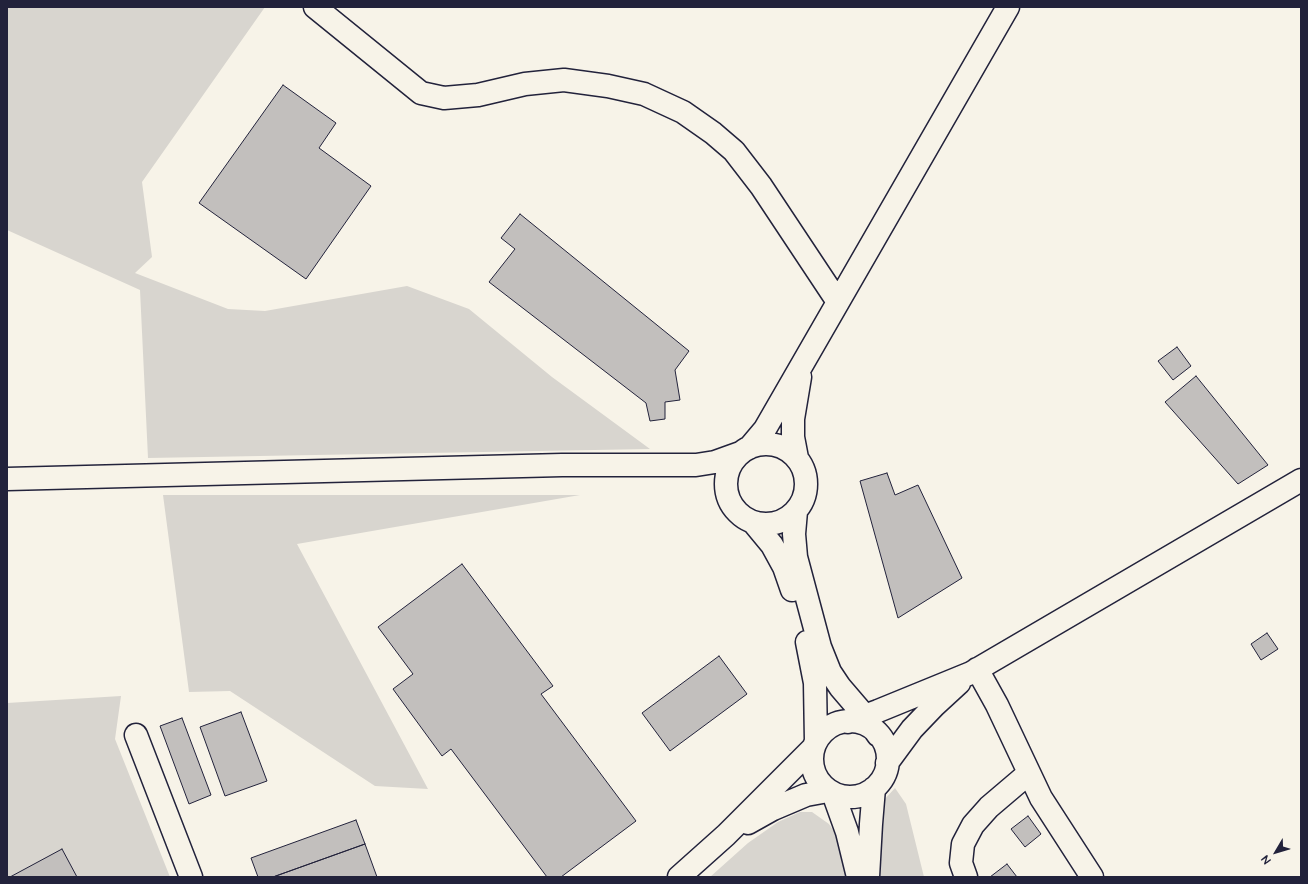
<!DOCTYPE html>
<html>
<head>
<meta charset="utf-8">
<style>
  body { margin:0 }
  #map { position:relative; width:1308px; height:884px; overflow:hidden; background:#f7f3e8; font-family:"Architects Daughter",sans-serif }
  canvas { display:block }
  .frame { position:absolute; inset:0; border:8px solid #22223b; pointer-events:none }
  .north { position:absolute; left:1256px; top:832px; width:40px; height:40px; -webkit-text-stroke:3px #f7f3e8; paint-order:stroke; rotate:232deg; font-size:11px; font-weight:700; line-height:16px; text-align:center; color:#22223b }
  .north::after { content:''; display:block; margin:auto; width:14px; height:18px; background:#22223b; clip-path:polygon(50% 0,100% 100%,50% 72%,0 100%) }
</style>
</head>
<body>
<div id="map">
<canvas width="1308" height="884"></canvas>
<div class="frame"></div>
<div class="north">N</div>
</div>
<script>
const ctx = document.querySelector('canvas').getContext('2d');
ctx.lineJoin = 'round';
function fillPath(path, color) { ctx.fillStyle = color; ctx.fill(path, 'evenodd'); }
const shape = rows => new Path2D(rows.map(r => 'M' + r).join(''));
function strokePath(path, color, width, dash) { ctx.strokeStyle = color; ctx.lineWidth = width; ctx.lineCap = dash ? 'butt' : 'round'; ctx.setLineDash(dash || []); ctx.stroke(path); }
fillPath(shape([
  [7,7,265,7,142,182,152,257,135,273,228,309,265,311,407,286,469,309,552,377,650,449,148,458,140,290,7,230],
  [163,495,580,495,297,544,428,789,375,786,230,691,189,692],
  [121,696,115,739,170,877,7,877,7,703],
  [895,788,906,804,924,877,879,877,883,801],
  [800,812,812,812,829,824,838,837,847,877,710,877,748,843,778,822]
]), '#d8d5cf');
const building = shape([
  [283,85,336,123,319,148,371,186,306,279,199,203,283,85],
  [520,214,689,351,675,370,680,400,665,402,665,419,650,421,646,403,489,282,515,249,501,238,520,214],
  [1177,347,1191,366,1173,380,1158,361,1177,347],
  [1196,376,1268,465,1238,484,1165,402,1196,376],
  [887,473,895,495,918,485,962,578,898,618,860,481,887,473],
  [462,564,553,686,541,694,636,821,561,877,547,877,451,749,442,756,393,689,413,674,378,627,462,564],
  [1267,633,1278,649,1261,660,1251,644,1267,633],
  [719,656,747,694,670,751,642,713,719,656],
  [241,712,267,781,225,796,200,727,241,712],
  [182,718,211,795,189,804,160,726,182,718],
  [1028,816,1041,834,1025,847,1011,829,1028,816],
  [356,820,365,844,273,877,258,877,251,858,356,820],
  [365,844,377,877,273,877,365,844],
  [62,849,77,877,10,877,62,849],
  [1007,864,1017,877,990,877,1007,864]
]);
fillPath(building, '#c2bfbd');
strokePath(building, '#22223b', 1);
const minor = shape([
  [315,7,421,93,444,98,478,95,525,84,564,80,608,86,644,94,683,112,713,133,734,151,761,186,838,302],
  '726 484a40 40 0 1 1 80 0a40 40 0 1 1-80 0Z',
  [749,448,765,429,1008,7],
  [797,458,793,437,793,419,800,377],
  [7,479,562,465,696,465,715,462,740,453],
  [796,511,794,534,796,557,820,647,830,672,840,687,864,715,878,735],
  [753,522,772,545,784,567,792,590],
  [807,642,815,683,816,742],
  [977,669,997,705,1041,798,1092,877],
  '812 759a38 38 0 1 1 76 0a38 38 0 1 1-76 0Z',
  [848,722,878,711,971,673,1301,480],
  [136,735,191,877],
  [887,763,912,729,934,706,959,683],
  [833,793,847,832,858,877],
  [748,823,773,809,806,795,828,791],
  [679,877,726,835,814,747],
  [868,877,871,824,874,788],
  [966,877,961,863,963,844,973,825,989,807,1029,773]
]);
strokePath(minor, '#22223b', 25);
strokePath(minor, '#f7f3e8', 22);
</script>
</body>
</html>
